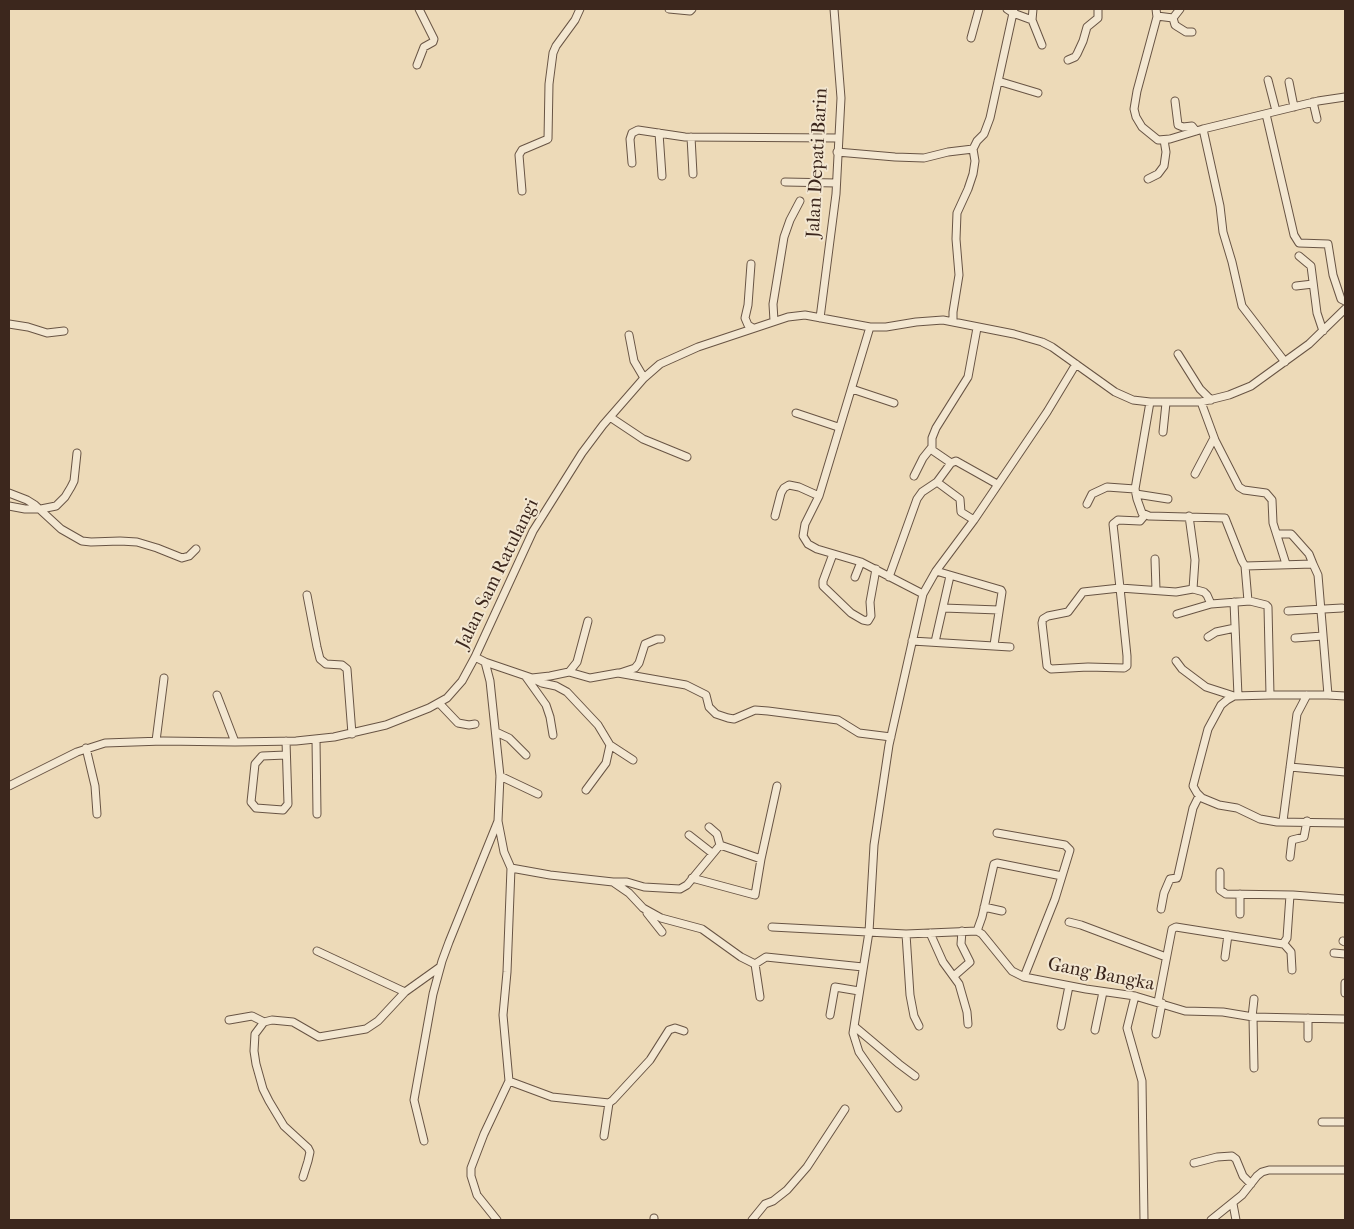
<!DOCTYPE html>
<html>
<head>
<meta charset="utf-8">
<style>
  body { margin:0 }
  #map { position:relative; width:1354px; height:1229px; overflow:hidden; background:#eddab8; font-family:"IM FELL French Canon",serif }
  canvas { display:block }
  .frame { position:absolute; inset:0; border:10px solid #3c271d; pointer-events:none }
</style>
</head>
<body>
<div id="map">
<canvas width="1354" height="1229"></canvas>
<div class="frame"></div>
</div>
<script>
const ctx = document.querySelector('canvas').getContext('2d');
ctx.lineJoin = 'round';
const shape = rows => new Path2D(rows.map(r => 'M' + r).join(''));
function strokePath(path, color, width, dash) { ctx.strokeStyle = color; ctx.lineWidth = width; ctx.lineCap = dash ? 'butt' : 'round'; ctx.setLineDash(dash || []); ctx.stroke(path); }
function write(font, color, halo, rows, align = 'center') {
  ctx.font = font + ' "IM FELL French Canon",serif'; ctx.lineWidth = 4; ctx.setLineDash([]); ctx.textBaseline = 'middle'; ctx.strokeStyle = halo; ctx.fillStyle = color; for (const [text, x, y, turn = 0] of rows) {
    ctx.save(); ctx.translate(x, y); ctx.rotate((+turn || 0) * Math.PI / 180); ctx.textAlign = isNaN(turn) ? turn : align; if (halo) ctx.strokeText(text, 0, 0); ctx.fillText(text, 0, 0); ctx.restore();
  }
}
const minor = shape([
  [669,9,690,11,692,9],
  [1014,9,1013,13,1032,20,1033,9],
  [1156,9,1157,17,1137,91,1134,109,1136,117,1142,127,1158,140,1170,139,1203,129,1318,101,1345,97],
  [1157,16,1173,18,1180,9],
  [1173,18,1175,25,1178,27,1186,32,1192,32],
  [1032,20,1042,45],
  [971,38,979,9],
  [1068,60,1075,57,1077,54,1083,41,1087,27,1098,18,1098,9],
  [417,65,424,47,433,42,434,39,419,9],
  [1268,80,1276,111],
  [998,81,1038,93],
  [1289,82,1294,107],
  [1175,101,1178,125,1183,127,1192,126,1196,131],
  [1313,102,1317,119],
  [1266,114,1294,235,1299,243,1328,244,1333,275,1341,299,1345,301],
  [1203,129,1220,206,1223,232,1232,262,1242,306,1285,362],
  [659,133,662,176],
  [691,137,693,174],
  [837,152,895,157,924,158,948,152,973,149],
  [632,163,630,139,632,133,638,130,685,137,838,138],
  [1148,179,1158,174,1164,166,1166,152,1164,140],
  [785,182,836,183],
  [522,191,519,155,522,150,548,139,549,84,553,53,556,46,575,20,580,9],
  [1299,256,1311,266,1317,313,1323,331],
  [751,264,748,305,745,318,748,325,753,328],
  [1296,286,1313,284],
  [820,318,836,194,841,98,834,9],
  [774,321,773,304,784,237,790,220,800,201],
  [953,322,953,312,959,275,956,239,957,213,968,189,973,174,975,161,973,149,977,141,984,134,990,118,1013,13,1007,9],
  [9,324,28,327,47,333,64,331],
  [870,327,819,496,805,524,803,536,808,544,817,549,861,562,923,594],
  [629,335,634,361,644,378],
  [1178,354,1200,389,1211,400],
  [852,389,894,403],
  [1150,402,1135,489,1137,499,1142,513,1149,516,1225,518,1242,561,1245,566,1313,564,1318,575,1328,695],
  [1201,402,1215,440,1239,487,1244,490,1266,493,1272,500,1273,523,1286,564],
  [796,413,838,427],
  [610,417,643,439,687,457],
  [1163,432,1166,403],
  [951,463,932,450,932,438,936,428,968,377,977,328],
  [1195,474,1214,438],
  [914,476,923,458,931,448],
  [937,482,960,499,961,512,974,520],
  [9,493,27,500,35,505,61,529,82,541,91,542,120,541,137,542,157,548,182,558,189,556,196,549],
  [1136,494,1168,499],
  [1087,504,1092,494,1107,487,1135,489],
  [9,506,25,509,41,509,56,506,65,497,71,487,74,481,77,453],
  [1145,515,1140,521,1118,520,1113,524,1120,588,1126,646,1127,656,1127,666,1124,668,1088,667,1051,669,1047,666,1042,623,1043,619,1048,616,1068,612,1083,592,1120,588,1176,592,1193,589,1204,592,1207,595,1211,604,1250,601,1266,605,1268,607,1270,695],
  [775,516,781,493,784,488,789,485,799,487,819,496],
  [1189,516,1195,560,1193,589],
  [1277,534,1291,534,1293,536,1309,554,1313,564],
  [833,554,823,581,823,586,851,613,863,620,868,621,871,616,870,602,876,569],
  [1155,559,1156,590],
  [1245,566,1248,601],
  [936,571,1001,590,1002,592,994,645],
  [855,577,861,562],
  [889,577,917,499,922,492,937,482,951,463,956,461,997,484],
  [307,595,317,647,320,659,326,664,342,665,347,669,352,734],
  [1234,602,1238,696],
  [943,608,999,610],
  [1288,611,1342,608],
  [1177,614,1211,604],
  [1208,637,1216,632,1235,628],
  [1295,638,1323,636],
  [912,641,1010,647],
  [935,642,950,576],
  [475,657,485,662,490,681,500,776,498,821,504,852,511,868,507,972,503,1015,509,1081,484,1134,471,1168,471,1176,477,1195,497,1220],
  [1176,661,1182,669,1206,687,1234,696],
  [485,662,532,678,550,676,569,672,577,662,588,621],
  [569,672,590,678,618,673,686,685,706,695,709,707,716,714,728,718,734,719,755,710,768,711,838,720,859,733,891,737],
  [620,673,635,668,639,663,645,644,657,639,661,639],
  [526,677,546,705,550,717,553,735],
  [532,678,542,683,556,686,567,692,598,725,610,745,606,763,586,790],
  [217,695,235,742],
  [1345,696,1328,695,1270,695,1234,696,1227,700,1221,705,1208,729,1193,786,1197,793,1202,798,1219,805,1237,808,1260,819,1277,822,1345,823],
  [439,703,458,723,469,725,475,724],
  [496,732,509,738,526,755],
  [316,739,317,814],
  [156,741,164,678],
  [286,741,288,804,283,810,256,808,251,802,255,764,262,756,286,755],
  [610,745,633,760],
  [86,748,95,786,97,814],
  [1290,767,1345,772],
  [500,776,538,794],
  [9,786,77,752,105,743,163,741,235,742,296,741,334,737,386,725,429,708,447,698,462,681,475,657,533,531,582,453,603,425,644,378,660,364,698,347,788,317,805,315,870,327,886,327,916,322,943,320,1014,334,1042,342,1052,347,1115,392,1133,400,1150,402,1201,402,1229,395,1251,386,1309,344,1345,309],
  [1283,821,1297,714,1307,695],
  [709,827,717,834,720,845],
  [997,833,1065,845,1070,850,1055,899,1024,977],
  [689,835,712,853],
  [1290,857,1292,840,1304,837,1307,821],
  [511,868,550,875,613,882,629,893,643,908,661,918,702,929,741,957,755,964,766,957,863,967],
  [1220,872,1220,890,1226,894,1293,895,1345,899],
  [692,878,755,895,761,859,777,786],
  [613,882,627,882,644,887,680,889,687,885,720,845,761,859],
  [984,907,1002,911],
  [1161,909,1164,893,1170,879,1177,878,1178,875,1193,808,1199,796],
  [647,913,662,932],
  [1240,914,1240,894],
  [1069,922,1081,925,1166,957],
  [772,927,906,934,977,931,982,934,1012,971,1024,977,1086,989,1135,996,1185,1011,1223,1012,1253,1017,1345,1019],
  [977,931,982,917,994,864,997,863,1062,876],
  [930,933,943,962,959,984,967,1012,968,1024],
  [906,934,910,995,914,1016,919,1026],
  [1343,941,1345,942],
  [1284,944,1291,952,1292,970],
  [317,951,405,992,440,967],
  [1334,953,1345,954],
  [1225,957,1228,935],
  [755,964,760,997],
  [954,976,970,962,961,944,962,931],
  [1345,993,1345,983],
  [1135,996,1127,1028,1142,1081,1144,1220],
  [1158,1002,1172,929,1176,927,1283,944,1287,938,1290,895],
  [830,1015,835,987,859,991],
  [1252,1017,1254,999],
  [1253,1017,1254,1068],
  [229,1020,252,1016,264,1022],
  [1061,1026,1069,986],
  [855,1027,899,1064,915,1076],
  [1095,1030,1103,992],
  [1156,1034,1162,1003],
  [1308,1038,1308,1018],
  [509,1081,552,1097,609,1103,604,1136],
  [609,1103,613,1100,650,1060,669,1030,675,1028,684,1031],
  [898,1108,859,1052,853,1033,869,932,874,845,889,745,923,594,936,571,974,520,1047,412,1076,364],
  [1322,1122,1345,1122],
  [424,1141,414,1100,433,994,442,961,449,942,498,821],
  [1194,1163,1217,1157,1232,1156,1236,1159,1243,1176,1251,1184],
  [303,1177,308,1161,310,1152,308,1148,284,1126,269,1101,263,1089,256,1064,254,1051,255,1034,264,1022,272,1020,293,1022,319,1037,366,1029,378,1021,405,992],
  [1233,1204,1236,1220],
  [654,1218,654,1220],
  [752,1220,765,1204,773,1201,787,1190,807,1167,845,1109],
  [1211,1220,1242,1195,1257,1176,1262,1172,1269,1170,1345,1170]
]);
strokePath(minor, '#685444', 9);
strokePath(minor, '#f3e7d1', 7);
write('19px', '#3c271d', '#f3e7d1', [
  ["Jalan Depati Barin",818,163,-87],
  ["Jalan Sam Ratulangi",498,574,-64],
  ["Gang Bangka",1101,975,11]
]);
</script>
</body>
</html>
